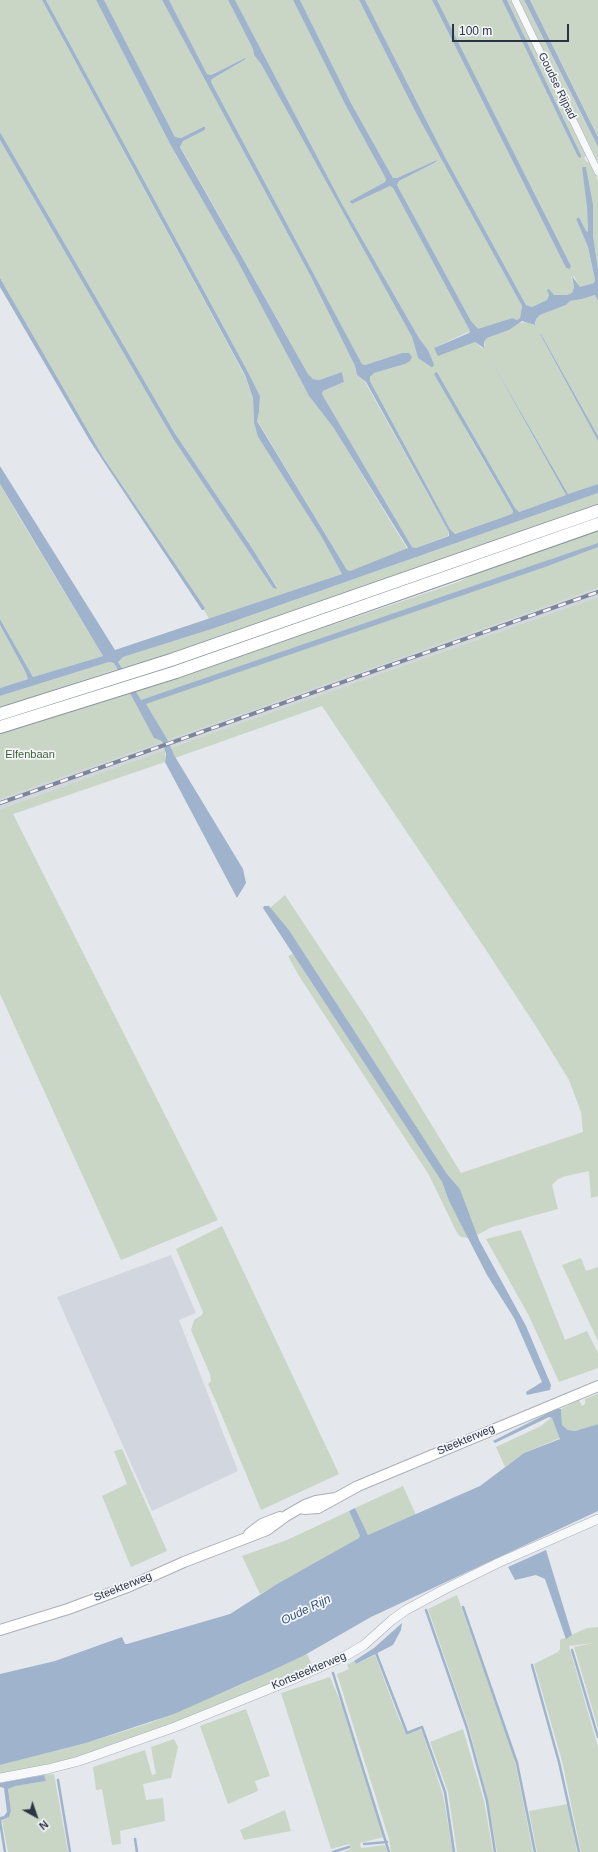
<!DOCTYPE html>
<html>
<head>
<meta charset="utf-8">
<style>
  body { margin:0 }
  #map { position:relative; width:598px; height:1852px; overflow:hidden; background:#e4e7ec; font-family:Helvetica,sans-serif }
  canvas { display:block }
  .north { position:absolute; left:16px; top:1796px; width:40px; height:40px; -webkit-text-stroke:3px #f4f6f9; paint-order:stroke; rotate:140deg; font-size:11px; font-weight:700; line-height:16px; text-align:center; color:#2b3445 }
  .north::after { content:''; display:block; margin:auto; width:14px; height:18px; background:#2b3445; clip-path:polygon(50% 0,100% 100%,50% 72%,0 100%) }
  .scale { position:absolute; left:452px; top:24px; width:117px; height:18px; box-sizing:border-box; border:2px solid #2b3445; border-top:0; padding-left:5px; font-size:12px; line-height:14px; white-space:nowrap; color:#2b3445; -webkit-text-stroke:3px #f4f6f9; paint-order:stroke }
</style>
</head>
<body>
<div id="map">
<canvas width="598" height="1852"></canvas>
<div class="north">N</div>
<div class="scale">100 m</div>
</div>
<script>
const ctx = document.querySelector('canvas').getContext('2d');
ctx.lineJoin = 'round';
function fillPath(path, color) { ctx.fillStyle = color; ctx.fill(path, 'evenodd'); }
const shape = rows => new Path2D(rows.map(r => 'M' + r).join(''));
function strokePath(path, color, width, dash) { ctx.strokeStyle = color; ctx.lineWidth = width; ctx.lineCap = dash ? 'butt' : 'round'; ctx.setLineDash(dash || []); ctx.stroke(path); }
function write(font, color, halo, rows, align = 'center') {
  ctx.font = font + ' Helvetica,sans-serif'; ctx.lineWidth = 3.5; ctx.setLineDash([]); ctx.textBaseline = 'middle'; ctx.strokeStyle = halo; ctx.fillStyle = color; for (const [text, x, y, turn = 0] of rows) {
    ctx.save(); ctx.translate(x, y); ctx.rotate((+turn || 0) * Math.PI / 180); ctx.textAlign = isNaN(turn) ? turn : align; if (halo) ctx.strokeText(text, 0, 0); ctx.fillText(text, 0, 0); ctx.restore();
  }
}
fillPath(shape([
  [598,588,598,597,170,748,167,739],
  [162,741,165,750,0,809,0,799],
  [171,1255,196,1313,179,1320,238,1471,152,1511,57,1297]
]), '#d2d6de');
fillPath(shape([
  [0,0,42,0,245,376,253,398,254,423,258,437,321,536,342,574,209,619,204,610,205,608,103,457,0,278,0,140,174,440,273,588,276,589,277,587,252,548,174,432,0,132],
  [46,0,96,0,170,144,238,262,309,396,333,427,408,550,350,571,347,570,257,420,259,412,260,396,248,372],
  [104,0,162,0,310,275,355,366,357,375,365,382,449,532,448,536,416,548,412,547,322,394,323,391,344,382,342,372,319,380,313,379,308,374,180,146,183,141,205,130,203,127,181,138,175,137],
  [169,0,228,0,253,49,254,55,261,64,412,337,418,358,431,367,434,364,428,350,419,338,342,204,235,0,293,0,346,106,386,179,385,182,350,201,352,204,390,186,393,188,470,331,434,348,475,342,482,348,485,346,484,342,487,338,509,330,518,323,527,322,534,325,536,324,536,319,540,315,566,305,570,301,582,299,595,295,598,301,598,436,541,334,540,334,598,441,598,484,568,494,488,355,566,495,519,512,515,508,437,372,436,372,472,441,513,511,512,514,455,534,450,529,370,381,370,377,374,373,405,364,402,353,365,365,362,364,211,82,212,79,246,59,245,58,210,75,207,74],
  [300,0,359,0,416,113,522,306,520,318,517,320,511,318,478,330,471,321,397,185,399,181,436,162,437,160,397,178,393,178,351,103],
  [365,0,432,0,566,268,570,269,571,266,437,0,502,0,578,157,581,158,581,155,507,0,512,0,587,154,584,158,586,161,591,164,598,181,598,269,593,235,593,204,586,167,588,232,586,232,579,217,576,219,588,247,595,280,594,283,580,288,574,276,571,277,574,286,572,293,567,295,549,295,547,300,540,304,532,307,526,305,445,157],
  [518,0,524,0,582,116,598,147,598,162],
  [530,0,598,0,598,137,586,112],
  [0,484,22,522,103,656,33,677,0,619],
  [598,493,598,504,275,619,197,645,121,668,118,662,123,657,215,628],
  [598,530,598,588,0,799,0,733,135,692,435,590,461,581,480,571],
  [598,597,598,1196,591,1198,589,1171,566,1176,558,1179,552,1185,558,1209,492,1227,477,1235,460,1189,447,1174,300,947,289,930,270,908,285,895,367,1019,461,1173,583,1132,581,1112,569,1080,537,1028,482,944,322,706,175,758,170,748],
  [0,625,25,671,28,679,0,688],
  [109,662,114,663,117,669,0,708,0,696],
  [165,750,165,762,13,814,218,1220,121,1260,0,994,0,809],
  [293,954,442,1182,449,1201,469,1238,461,1237,457,1233,429,1175,299,976,288,956],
  [222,1226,339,1474,261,1510,217,1404,208,1384,211,1381,210,1374,191,1330,194,1320,202,1315,203,1312,176,1249],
  [521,1230,565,1340,587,1331,598,1353,598,1368,559,1382,529,1316,486,1239],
  [581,1258,586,1271,598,1267,598,1341,562,1265],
  [598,1394,598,1424,575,1431,568,1430,562,1425,561,1409,579,1400,582,1406,585,1404,585,1399],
  [552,1417,560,1438,524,1453,505,1467,496,1447,541,1426],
  [122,1449,167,1551,131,1567,102,1496,127,1484,114,1451],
  [403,1486,416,1515,368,1535,355,1508],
  [349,1511,360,1536,360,1538,260,1594,242,1556,287,1540],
  [457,1595,514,1756,533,1852,497,1852,488,1801,469,1728,428,1609],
  [598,1627,598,1728,574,1647,594,1643,569,1646,598,1747,598,1852,581,1852,562,1761,534,1664,558,1652,560,1649,560,1640,587,1628],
  [307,1654,313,1667,174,1723,60,1764,0,1774,0,1765,86,1743,150,1723,245,1683],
  [375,1655,399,1719,407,1734,421,1729,426,1743,443,1795,453,1852,391,1852,389,1839,337,1674,349,1669,347,1665,354,1661,356,1664],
  [330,1677,346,1715,384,1837,360,1843,361,1848,385,1845,388,1852,343,1852,351,1849,349,1844,331,1849,281,1693],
  [246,1709,270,1776,255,1781,258,1791,228,1804,200,1726],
  [463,1729,484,1801,493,1852,457,1852,448,1792,430,1742],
  [174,1739,178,1747,171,1778,143,1784,146,1800,163,1798,165,1821,120,1831,121,1844,112,1845,102,1789,96,1790,93,1767,145,1750,152,1775,156,1774,151,1747],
  [54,1774,68,1852,8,1852,2,1821,9,1817,11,1811,8,1789,14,1786,46,1781,44,1775],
  [568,1804,577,1852,537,1852,529,1811],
  [285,1810,291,1831,244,1840,240,1830]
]), '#c9d6c5');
fillPath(shape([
  [42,0,46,0,248,372,260,396,259,412,257,421,347,570,350,571,408,548,333,427,309,396,238,262,170,144,96,0,104,0,175,137,181,138,203,127,205,127,205,130,183,141,180,147,308,374,313,379,319,380,342,372,344,382,323,391,322,394,412,547,416,548,449,536,449,532,366,382,357,375,355,366,310,275,162,0,169,0,207,74,211,75,245,58,246,59,212,79,211,82,362,364,365,365,402,353,409,353,412,357,410,361,405,364,374,373,370,377,370,381,450,529,455,534,512,514,513,511,434,374,436,372,437,372,515,508,519,512,566,495,488,355,568,494,598,484,598,493,215,628,123,657,118,662,141,700,598,543,598,547,545,567,146,704,167,739,174,755,243,869,246,883,237,898,165,762,166,754,162,741,154,738,114,663,109,662,0,696,0,688,28,679,25,671,0,625,0,619,33,677,103,656,0,484,0,466,115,650,342,574,321,536,258,437,254,423,253,398,245,375],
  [228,0,235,0,342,204,419,338,428,350,434,364,433,367,431,367,418,358,412,337,261,64,254,55,253,49],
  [293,0,300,0,351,103,393,178,397,178,437,160,436,162,399,181,397,185,471,321,478,329,512,318,517,320,520,318,522,306,416,113,359,0,365,0,445,157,526,305,532,307,547,300,549,295,547,290,549,289,554,295,567,295,572,293,574,287,572,276,580,287,594,283,595,280,588,247,576,219,579,217,586,231,588,232,587,207,582,167,586,167,593,204,593,235,598,269,598,301,595,295,582,299,570,301,566,305,540,315,536,319,535,325,522,321,509,330,487,338,484,342,484,348,475,342,438,356,434,348,469,333,470,331,393,188,390,186,352,204,350,202,350,201,385,182,386,179,346,106],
  [432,0,437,0,571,266,570,269,566,268],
  [502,0,507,0,581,155,581,158,578,157],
  [524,0,530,0,598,137,598,147],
  [0,132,174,432,252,548,277,588,276,589,273,588,174,440,0,140],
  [0,278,103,457,205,608,204,610,202,610,90,441,0,287],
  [540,334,541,334,598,436,598,441],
  [264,906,269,906,289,930,447,1174,460,1189,479,1240,526,1326,551,1385,550,1390,527,1395,526,1392,542,1382,514,1318,487,1275,449,1201,442,1182,293,954,263,908],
  [556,1409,561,1409,562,1425,568,1430,575,1431,598,1424,598,1511,371,1617,303,1656,271,1671,174,1714,86,1743,0,1765,0,1674,55,1661,122,1637,125,1644,127,1644,230,1614,277,1584,359,1538,360,1536,349,1511,355,1508,368,1535,480,1486,524,1453,560,1439,552,1418,549,1417,495,1443,493,1441],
  [546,1550,572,1635,566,1639,545,1579,536,1575,515,1580,508,1567],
  [402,1623,401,1630,393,1645,356,1664,354,1661,374,1648],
  [44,1775,46,1781,15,1786,8,1789,11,1811,9,1817,0,1821,0,1817,4,1816,7,1812,4,1788,0,1787,0,1783]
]), '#9fb4cc');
strokePath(shape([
  [463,1607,517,1763,535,1852],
  [426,1610,467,1728,487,1801,495,1852],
  [572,1650,598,1737],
  [376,1653,407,1733,422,1727,445,1792,454,1852],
  [532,1665,559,1762,579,1852],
  [333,1673,389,1852],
  [58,1780,70,1852],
  [0,1821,5,1852],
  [135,1839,137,1852],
  [364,1844,387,1842],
  [333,1852,349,1847]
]), '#9fb4cc', 2.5);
const minor = shape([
  [515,0,598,172]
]);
const tertiary = shape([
  [0,1778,48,1769,79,1761,175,1727,296,1678,347,1655,364,1645,392,1620,406,1610,445,1589,500,1562,598,1519]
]);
const secondary = shape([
  [304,1509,318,1508,358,1486,598,1386],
  [249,1534,262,1524,280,1517],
  [0,1630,68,1609,130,1586,184,1562,267,1530,286,1516,305,1505,316,1501,336,1498]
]);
const trunk = shape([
  [0,714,171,660,598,511],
  [0,727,176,672,598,524]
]);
strokePath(minor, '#a9aeb7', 8);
strokePath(tertiary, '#a9aeb7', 10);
strokePath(secondary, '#a9aeb7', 12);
strokePath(trunk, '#8b94a3', 14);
strokePath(minor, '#f7f8fa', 7);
strokePath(tertiary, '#f7f8fa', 9);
strokePath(secondary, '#fff', 10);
strokePath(trunk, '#fff', 12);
const rail = shape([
  [0,803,598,592]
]);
strokePath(rail, '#7d8696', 4);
strokePath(rail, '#f4f6f9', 2.5, [8]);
write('11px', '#2b3445', '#f4f6f9', [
  ["Goudse Rijpad",557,86,64],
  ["Steekterweg",466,1440,-23],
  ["Steekterweg",123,1587,-22],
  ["Kortsteekterweg",309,1671,-23]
]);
write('11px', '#3f6138', '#f4f6f9', [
  ["Elfenbaan",30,755]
]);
write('italic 12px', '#34527a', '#f4f6f9', [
  ["Oude Rijn",306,1610,-26]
]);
</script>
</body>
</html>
